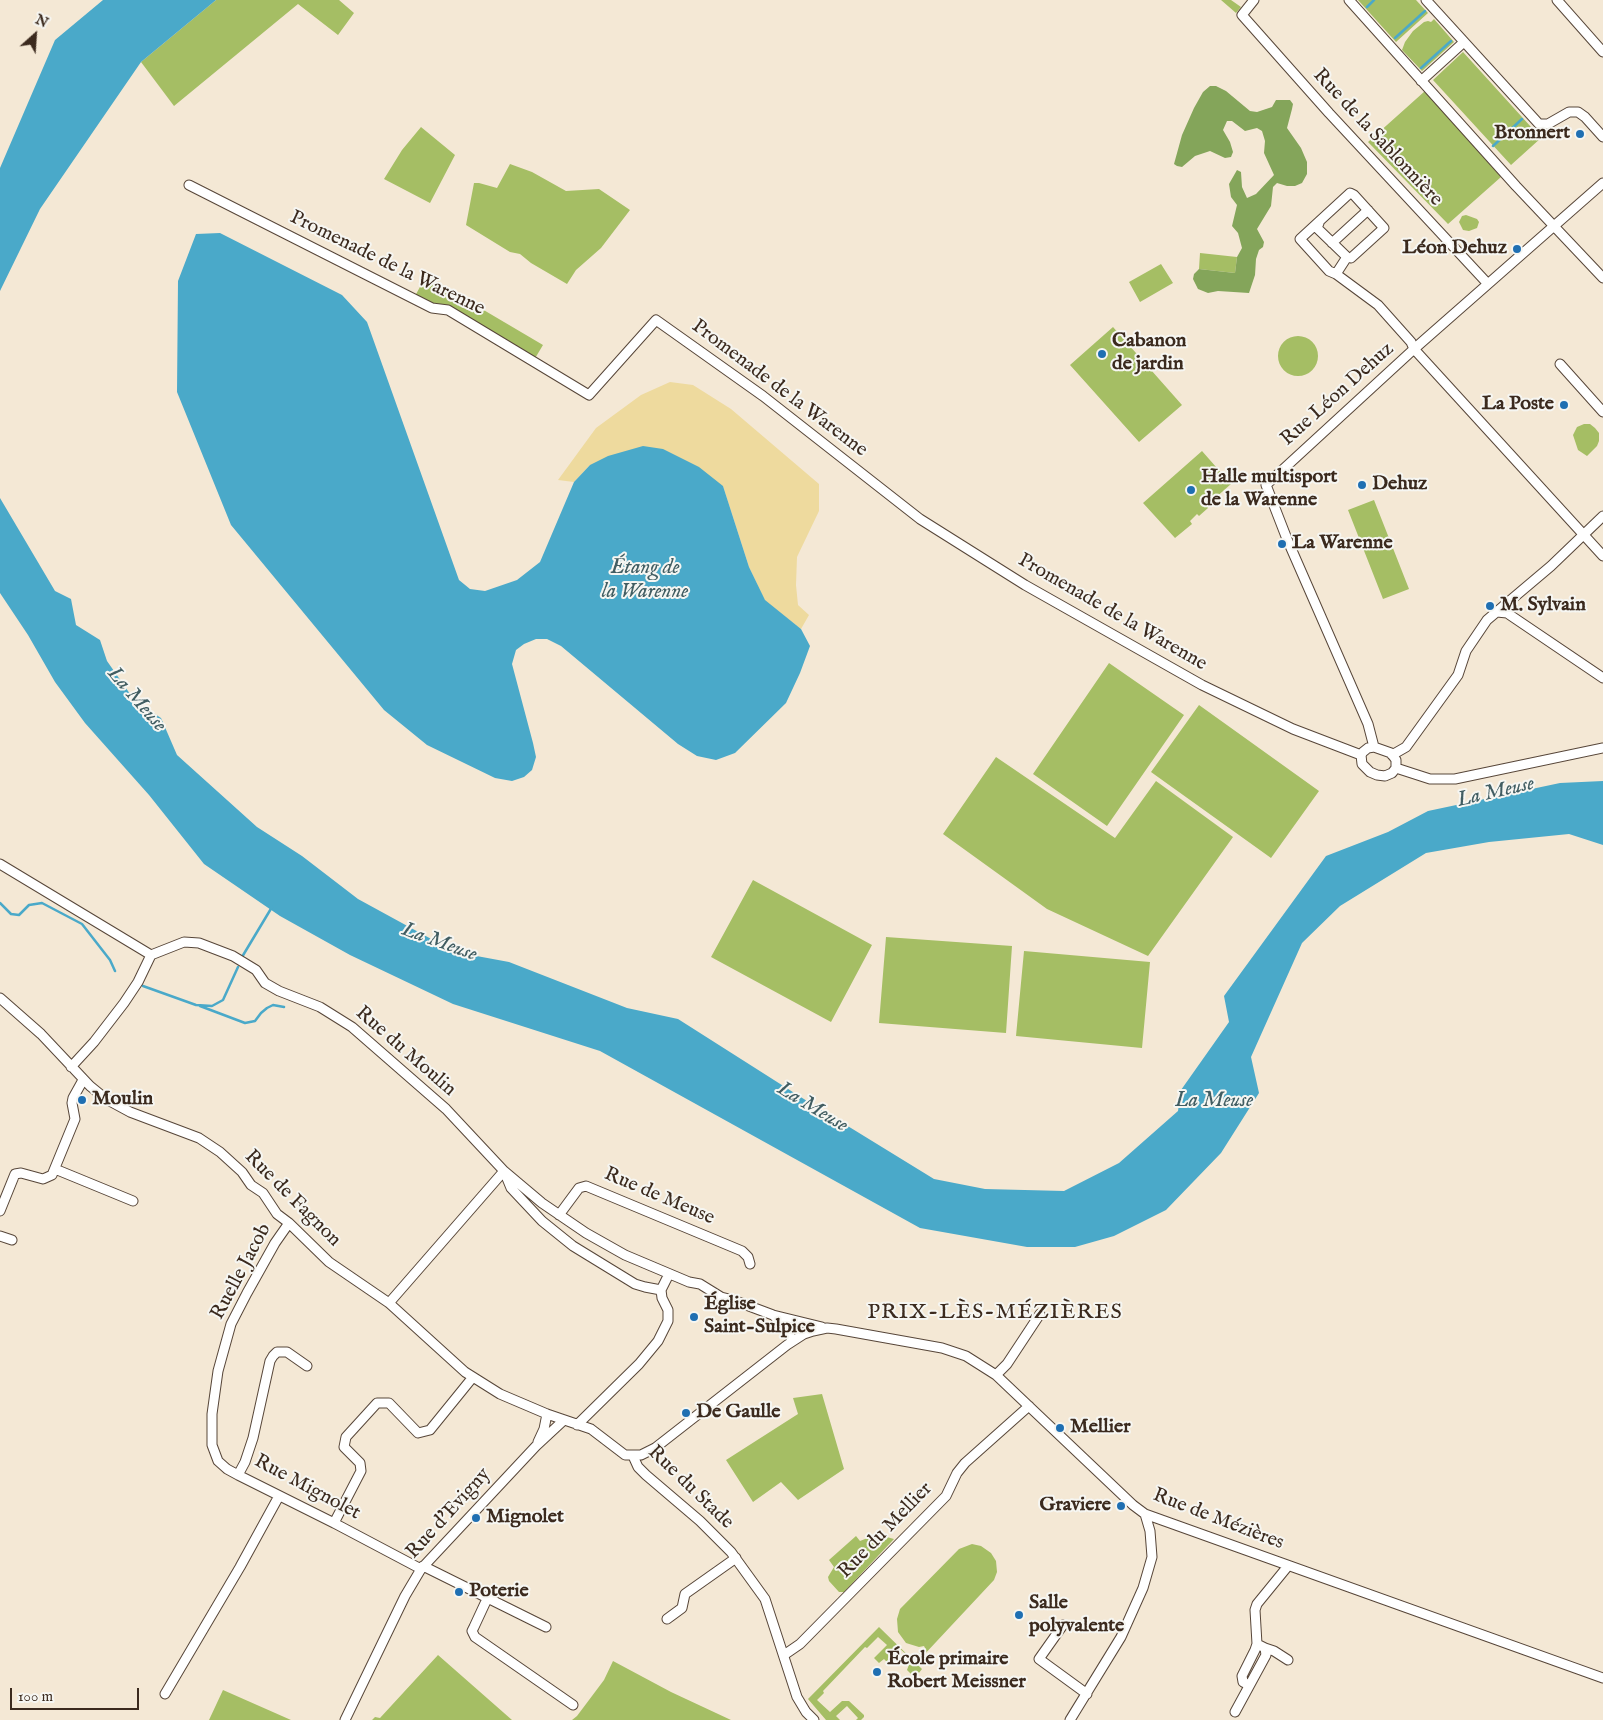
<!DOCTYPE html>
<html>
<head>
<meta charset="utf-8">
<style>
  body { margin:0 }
  #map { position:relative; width:1603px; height:1720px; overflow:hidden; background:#f4e8d5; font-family:"IM FELL English",serif }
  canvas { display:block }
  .north { position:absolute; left:10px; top:10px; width:50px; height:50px; -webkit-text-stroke:4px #f6f6f2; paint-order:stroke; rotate:26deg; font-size:14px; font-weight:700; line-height:20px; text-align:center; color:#3b2a1e }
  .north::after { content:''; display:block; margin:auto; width:18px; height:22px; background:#3b2a1e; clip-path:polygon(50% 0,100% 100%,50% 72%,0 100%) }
  .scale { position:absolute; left:10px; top:1688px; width:129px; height:22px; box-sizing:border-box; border:2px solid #3b2a1e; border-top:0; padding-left:6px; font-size:15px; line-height:18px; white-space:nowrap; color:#3b2a1e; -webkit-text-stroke:4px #f6f6f2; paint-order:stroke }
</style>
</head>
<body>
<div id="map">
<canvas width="1603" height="1720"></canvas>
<div class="north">N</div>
<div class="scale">100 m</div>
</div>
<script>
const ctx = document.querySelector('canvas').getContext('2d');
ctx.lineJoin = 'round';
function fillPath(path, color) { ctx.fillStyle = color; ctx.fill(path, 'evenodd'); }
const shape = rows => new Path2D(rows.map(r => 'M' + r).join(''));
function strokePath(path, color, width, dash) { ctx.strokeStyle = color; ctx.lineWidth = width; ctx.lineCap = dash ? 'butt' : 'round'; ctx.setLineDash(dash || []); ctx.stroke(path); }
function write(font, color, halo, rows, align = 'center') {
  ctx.font = font + ' "IM FELL English",serif'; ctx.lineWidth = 4; ctx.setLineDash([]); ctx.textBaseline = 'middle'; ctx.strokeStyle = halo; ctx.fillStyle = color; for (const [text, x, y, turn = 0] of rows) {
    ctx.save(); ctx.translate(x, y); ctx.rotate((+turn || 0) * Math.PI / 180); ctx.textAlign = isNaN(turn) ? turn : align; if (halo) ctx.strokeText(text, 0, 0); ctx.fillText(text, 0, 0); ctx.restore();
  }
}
fillPath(shape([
  [216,0,339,0,354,13,338,35,298,4,174,106,141,62],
  [1221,0,1231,0,1241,7,1236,13],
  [1358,0,1416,0,1428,13,1396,42],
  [1434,19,1454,42,1422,71,1402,50,1405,42,1413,31,1424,22,1428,21,1431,22],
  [1463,52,1541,138,1511,165,1433,80],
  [1425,91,1501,177,1448,224,1368,142],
  [421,127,455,155,430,203,384,179,402,150],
  [510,164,532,172,566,191,599,189,630,210,601,248,576,270,567,284,531,263,520,254,510,252,466,225,474,183,479,183,497,188],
  [1466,215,1477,219,1479,222,1477,228,1469,231,1463,230,1459,222,1462,216],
  [1200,253,1237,257,1235,273,1199,269],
  [1161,264,1173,283,1140,302,1129,282],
  [426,276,543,345,534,360,415,296],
  [1113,327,1182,405,1139,442,1070,365],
  '1278 356a20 20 0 1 1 40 0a20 20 0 1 1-40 0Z',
  [1584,424,1590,424,1595,428,1599,433,1599,441,1597,446,1587,456,1578,450,1573,435,1577,427],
  [1202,451,1231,484,1214,499,1211,497,1204,503,1208,508,1199,516,1197,514,1190,521,1192,524,1175,538,1143,503],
  [1374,500,1409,589,1383,599,1348,510],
  [1109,663,1184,715,1107,826,1033,774],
  [1199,705,1319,791,1271,858,1151,772],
  [996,757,1115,838,1156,781,1233,837,1148,956,1047,909,943,834],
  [753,880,872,945,831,1022,711,957],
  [886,937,1012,946,1006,1033,879,1023],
  [1024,951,1150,962,1142,1048,1016,1036],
  [822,1394,844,1469,798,1500,781,1482,753,1502,726,1460,798,1414,793,1398],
  [856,1536,860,1541,870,1537,883,1536,894,1539,844,1592,839,1592,829,1581,828,1577,834,1567,829,1560],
  [972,1544,981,1546,991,1553,996,1561,997,1572,994,1580,922,1657,919,1654,925,1648,924,1646,919,1647,906,1643,898,1632,897,1619,900,1609,959,1549],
  [879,1627,922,1669,915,1678,907,1670,911,1659,897,1646,891,1652,893,1655,887,1662,884,1659,879,1663,874,1658,887,1645,878,1637,867,1648,865,1647,823,1691,824,1693,817,1700,830,1712,842,1701,849,1701,864,1715,864,1717,861,1720,856,1720,858,1718,847,1706,836,1716,840,1720,826,1720,808,1699],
  [438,1655,512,1720,372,1720,375,1717,380,1718],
  [613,1661,671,1692,731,1720,572,1720,577,1716,604,1680],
  [223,1690,291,1720,209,1720]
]), '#a5be64');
fillPath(shape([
  [1210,86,1216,86,1226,91,1250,111,1257,112,1272,107,1276,100,1290,100,1293,104,1292,109,1287,128,1301,148,1307,162,1307,174,1302,183,1295,186,1287,186,1277,183,1273,187,1271,206,1257,229,1264,242,1263,247,1259,250,1256,259,1255,275,1249,293,1218,291,1208,293,1198,289,1193,279,1194,274,1199,269,1235,273,1237,257,1242,248,1238,233,1232,226,1237,205,1231,197,1229,184,1237,170,1241,172,1242,187,1247,198,1256,194,1274,175,1264,153,1265,141,1262,131,1257,128,1245,131,1232,121,1227,121,1223,130,1230,142,1233,152,1231,157,1225,158,1210,151,1195,156,1182,167,1177,166,1174,164,1182,135,1194,108,1203,92]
]), '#84a55a');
fillPath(shape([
  [670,382,693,385,731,409,819,484,819,511,797,557,796,585,798,605,809,615,801,629,765,601,749,567,723,486,590,465,574,482,558,480,596,428,641,395]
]), '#eeda9e');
fillPath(shape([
  [103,0,216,0,141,62,40,209,0,291,0,168,55,40],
  [220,233,342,295,367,322,459,580,470,589,485,591,517,580,540,562,574,482,590,465,608,456,643,446,663,449,699,467,723,486,749,567,765,600,801,629,810,646,800,673,786,703,735,753,716,760,697,756,678,744,561,646,547,639,536,639,524,644,516,650,512,664,533,743,536,757,532,770,524,777,512,781,495,778,427,745,384,710,231,525,177,392,178,281,196,234],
  [0,498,55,591,71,599,76,625,100,640,107,661,135,701,161,718,177,755,257,827,302,856,358,899,455,952,509,962,627,1008,678,1019,807,1101,934,1179,985,1189,1064,1191,1119,1163,1178,1111,1181,1090,1229,1022,1224,996,1326,856,1388,832,1428,811,1560,783,1603,781,1603,845,1569,834,1489,842,1426,853,1340,906,1302,943,1251,1057,1259,1093,1221,1153,1166,1210,1114,1236,1075,1247,1027,1247,920,1228,600,1051,453,1004,350,955,280,916,204,864,149,795,85,723,55,682,28,635,0,593]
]), '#4aa9c9');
strokePath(shape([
  [1367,7,1374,0],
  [1395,38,1425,11],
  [1421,68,1451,41],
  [1493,146,1522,119],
  [0,903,11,914,19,915,29,905,42,903,82,924,110,960,115,971],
  [242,957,272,907],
  [143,986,196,1005,212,1006,223,1000,238,967],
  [200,1006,245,1023,255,1021,261,1013,267,1008,273,1005,284,1007]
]), '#4aa9c9', 2.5);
const minor = shape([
  [1254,0,1242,15,1329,113,1488,284],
  [1349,0,1516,186,1603,278],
  [1426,0,1539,124,1548,124,1569,112,1578,112,1585,117,1603,137],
  [1557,0,1603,52],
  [1421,81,1464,42],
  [189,185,432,308,448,310,589,395,656,320,763,396,920,519,982,558,1025,585,1202,685,1293,729,1361,755],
  [1319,223,1317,228,1347,257,1351,258,1384,228,1354,195,1350,193,1300,239,1329,271,1336,274,1378,305,1411,342,1414,349,1603,556],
  [1332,243,1368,210],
  [1336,274,1347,257],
  [1560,364,1603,412],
  [1497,612,1507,613,1603,678],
  [1374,747,1368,724,1287,539,1266,485,1414,349,1603,183],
  [1374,747,1391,753,1396,760,1396,768,1392,773,1385,776,1377,775,1370,772,1362,764,1361,755,1363,752,1368,748,1374,747],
  [1392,755,1406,747,1458,675,1466,651,1487,620,1551,566,1603,516],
  [1396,768,1430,779,1455,779,1603,748],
  [0,864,151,955],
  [0,998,41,1034,90,1086,106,1099,130,1112,199,1138,220,1152,242,1172,251,1185,263,1193,277,1214,289,1223,329,1262,389,1303,465,1372,500,1394,547,1414,591,1429,625,1455,641,1455,655,1448,787,1345,804,1334,813,1331,827,1328,836,1329,942,1348,966,1356,996,1375,1133,1505,1145,1514,1603,1678],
  [71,1067,94,1042,124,1003,138,982,151,955,184,942,199,943,233,956,256,970,265,983,279,991,320,1007,352,1027,446,1109,504,1171,542,1203,586,1233,625,1255,689,1282,700,1284,721,1297,733,1300,773,1315,822,1327],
  [55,1169,133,1201],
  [0,1211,15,1174,21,1173,43,1179,52,1175,75,1119,72,1103,73,1098,83,1080],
  [559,1215,579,1188,586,1186,742,1251,748,1257,750,1264],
  [0,1236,12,1240],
  [389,1303,504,1171,511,1188,542,1221,573,1246,635,1284,645,1287,661,1290],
  [775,1317,783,1324,793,1341],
  [307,1366,287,1352,277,1352,273,1356,270,1361,253,1438,245,1462,238,1475,334,1523,421,1569],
  [996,1375,1007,1364,1040,1314],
  [577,1425,639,1364,658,1341,668,1321,668,1310,662,1298,661,1290,669,1274],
  [538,1442,544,1429,547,1414],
  [633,1456,638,1467,646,1475,700,1521,731,1552,765,1599,797,1697,806,1712,814,1720],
  [238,1475,227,1469,218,1461,212,1445,212,1414,218,1371,231,1324,247,1293,275,1243,289,1223],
  [334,1523,361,1471,360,1463,344,1447,346,1437,377,1403,389,1403,418,1433,430,1430,473,1377],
  [423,1566,546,1627],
  [487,1599,474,1627,472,1631,475,1637,573,1705],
  [667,1619,682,1608,685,1594,736,1558],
  [1063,1625,1039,1659,1087,1694],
  [1265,1648,1274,1651,1288,1660],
  [784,1655,800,1644,946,1496,957,1473,965,1463,1029,1406],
  [1249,1685,1243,1682,1242,1676,1255,1650,1257,1644,1255,1610,1257,1604,1288,1566],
  [165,1694,240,1567,279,1496],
  [1235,1712,1266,1655,1265,1648,1257,1644],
  [345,1720,405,1596,421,1569,536,1446,564,1420],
  [1070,1720,1121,1637,1143,1588,1152,1557,1150,1531,1145,1514]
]);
strokePath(minor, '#574639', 11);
strokePath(minor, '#fff', 9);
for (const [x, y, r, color] of [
  [1580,134,5,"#1f6fb2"],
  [1517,249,5,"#1f6fb2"],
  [1102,354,5,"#1f6fb2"],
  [1564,405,5,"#1f6fb2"],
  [1362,485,5,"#1f6fb2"],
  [1191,490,5,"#1f6fb2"],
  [1282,544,5,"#1f6fb2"],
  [1490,606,5,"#1f6fb2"],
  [82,1100,5,"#1f6fb2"],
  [694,1317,5,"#1f6fb2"],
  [686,1413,5,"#1f6fb2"],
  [1060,1428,5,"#1f6fb2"],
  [1121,1506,5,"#1f6fb2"],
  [476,1518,5,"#1f6fb2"],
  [459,1592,5,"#1f6fb2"],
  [1019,1615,5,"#1f6fb2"],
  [877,1672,5,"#1f6fb2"]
]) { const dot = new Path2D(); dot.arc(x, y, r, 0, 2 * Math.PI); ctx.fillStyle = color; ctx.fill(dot); strokePath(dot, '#f6f6f2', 2); }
write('bold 20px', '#3b2a1e', '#f6f6f2', [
  ["Bronnert",1570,134,"right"],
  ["Léon Dehuz",1507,249,"right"],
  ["Cabanon",1112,342],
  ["de jardin",1112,365],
  ["La Poste",1554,405,"right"],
  ["Halle multisport",1201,478],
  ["de la Warenne",1201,501],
  ["Dehuz",1372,485],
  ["La Warenne",1292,544],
  ["M. Sylvain",1500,606],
  ["Moulin",92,1100],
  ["Église",704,1305],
  ["Saint-Sulpice",704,1328],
  ["De Gaulle",696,1413],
  ["Mellier",1070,1428],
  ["Graviere",1111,1506,"right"],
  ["Mignolet",486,1518],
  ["Poterie",469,1592],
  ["Salle",1029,1604],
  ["polyvalente",1029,1627],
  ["École primaire",887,1660],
  ["Robert Meissner",887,1683]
], 'left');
write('20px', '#3b2a1e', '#f6f6f2', [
  ["Rue de la Sablonnière",1377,138,47],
  ["Promenade de la Warenne",387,264,26],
  ["Promenade de la Warenne",779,389,37],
  ["Rue Léon Dehuz",1338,395,-42],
  ["Promenade de la Warenne",1112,613,30],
  ["Rue du Moulin",405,1052,41],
  ["Rue de Meuse",659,1197,23],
  ["Rue de Fagnon",292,1199,45],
  ["Ruelle Jacob",242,1272,-62],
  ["Rue Mignolet",307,1488,28],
  ["Rue du Stade",690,1488,44],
  ["Rue d'Evigny",449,1514,-48],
  ["Rue de Mézières",1218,1520,21],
  ["Rue du Mellier",886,1531,-46]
]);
write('italic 21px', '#415d62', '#f6f6f2', [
  ["Étang de",645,569],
  ["la Warenne",645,593],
  ["La Meuse",136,700,49],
  ["La Meuse",1496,793,-13],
  ["La Meuse",439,943,20],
  ["La Meuse",1214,1102],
  ["La Meuse",812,1108,31]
]);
ctx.letterSpacing = '1px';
write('22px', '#3b2a1e', '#f6f6f2', [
  ["PRIX-LÈS-MÉZIÈRES",995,1313]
]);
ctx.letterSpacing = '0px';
</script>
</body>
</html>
